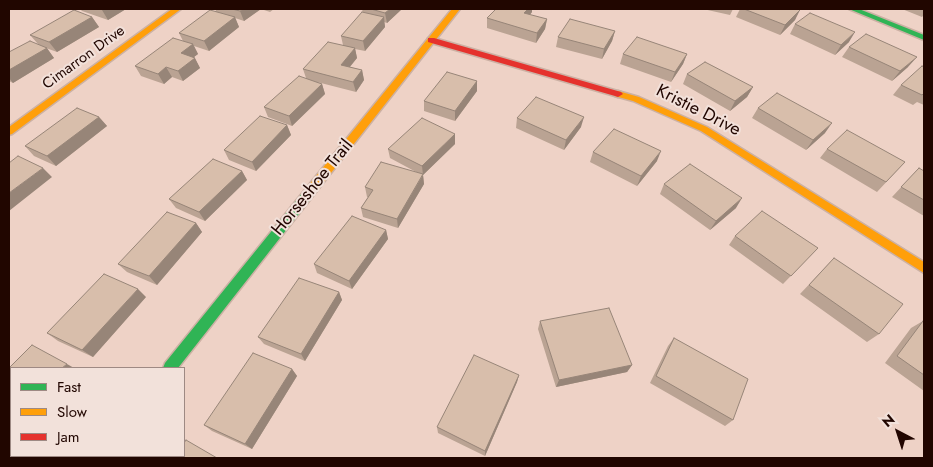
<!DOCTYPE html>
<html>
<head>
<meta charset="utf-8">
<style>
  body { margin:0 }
  #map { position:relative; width:933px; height:467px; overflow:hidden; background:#eed2c6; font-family:Jost,sans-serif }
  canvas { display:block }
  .frame { position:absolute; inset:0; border:10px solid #210600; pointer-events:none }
  .legend { position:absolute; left:10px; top:367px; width:175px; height:90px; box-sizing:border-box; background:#f2e1da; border:1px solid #9e8983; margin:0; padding:6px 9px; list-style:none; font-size:15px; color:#210600 }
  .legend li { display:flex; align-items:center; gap:10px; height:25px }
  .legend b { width:25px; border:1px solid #9e8983 }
  .north { position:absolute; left:873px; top:407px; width:50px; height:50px; -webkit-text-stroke:4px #f2e1da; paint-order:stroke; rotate:320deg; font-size:14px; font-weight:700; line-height:20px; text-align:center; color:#210600 }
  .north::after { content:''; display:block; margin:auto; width:18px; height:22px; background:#210600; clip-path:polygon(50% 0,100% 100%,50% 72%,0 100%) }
</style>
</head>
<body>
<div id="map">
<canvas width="933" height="467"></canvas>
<div class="frame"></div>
<ul class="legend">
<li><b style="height:6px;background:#30b455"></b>Fast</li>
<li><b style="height:6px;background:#ff9f0a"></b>Slow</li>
<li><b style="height:6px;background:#e5322d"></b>Jam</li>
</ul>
<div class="north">N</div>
</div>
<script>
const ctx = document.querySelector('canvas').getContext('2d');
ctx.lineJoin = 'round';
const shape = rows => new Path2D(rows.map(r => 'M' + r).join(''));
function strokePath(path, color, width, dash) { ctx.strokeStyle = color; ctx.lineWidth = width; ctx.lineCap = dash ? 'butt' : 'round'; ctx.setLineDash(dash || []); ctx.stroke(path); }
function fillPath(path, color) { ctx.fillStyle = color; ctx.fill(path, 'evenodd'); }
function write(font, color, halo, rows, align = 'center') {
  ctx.font = font + ' Jost,sans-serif'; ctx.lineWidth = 4; ctx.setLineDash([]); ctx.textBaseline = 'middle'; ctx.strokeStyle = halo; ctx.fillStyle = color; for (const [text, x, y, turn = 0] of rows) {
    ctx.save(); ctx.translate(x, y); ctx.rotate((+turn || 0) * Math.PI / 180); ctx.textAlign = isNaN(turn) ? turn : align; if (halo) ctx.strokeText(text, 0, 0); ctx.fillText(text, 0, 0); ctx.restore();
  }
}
const street = shape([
  [81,456,118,456,117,458,80,458,81,456]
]);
const fast = shape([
  [849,9,859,9,924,35,924,40,849,9],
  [312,185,316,186,317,189,316,192,178,368,163,368,165,363,308,186,312,185]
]);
const slow = shape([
  [172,9,181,9,12,134,9,135,9,127,172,9],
  [452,9,460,9,316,192,308,192,307,189,308,186,452,9],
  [618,91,639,97,707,127,924,262,924,273,701,131,633,101,615,96,615,92,618,91]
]);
const jam = shape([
  [428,38,434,38,621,92,623,94,618,97,615,96,428,42,428,38]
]);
strokePath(street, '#ccb1a4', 2);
strokePath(fast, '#ccb1a4', 3);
strokePath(slow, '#ccb1a4', 3);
strokePath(jam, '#ccb1a4', 3);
fillPath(street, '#fcf8f6');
fillPath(fast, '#30b455');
fillPath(slow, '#ff9f0a');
fillPath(jam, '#e5322d');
fillPath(shape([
  [80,9,126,9,108,20,82,11],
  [215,9,274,9,270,12,261,9,244,21,235,18,239,27,209,51,194,46,198,54,194,57,200,68,183,81,172,77,164,84,141,76,135,66,183,41,179,33,216,11],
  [362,9,402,9,387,23,384,22,385,27,365,51,355,49,357,58,350,67,362,70,364,80,356,92,317,82,322,84,325,94,292,126,268,117,264,107,306,78,303,69,343,45,341,36,363,13],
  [703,9,733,9,730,15],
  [740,9,798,9,795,20,780,35,736,17],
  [902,9,924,9,924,15,922,17],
  [532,12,530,15,547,19,545,29,536,43,487,28,487,18],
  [92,17,99,27,57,52,46,48,54,58,13,83,9,81,9,52,38,44,30,35],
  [795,24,849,42,835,55,790,34],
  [615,31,612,41,602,59,556,47,558,37],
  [849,47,908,67,892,81,842,57],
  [623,54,687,54,683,64,671,82,620,64],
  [924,67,924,105,917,102,913,105,893,95,901,85],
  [687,74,753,87,747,97,730,111,683,84],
  [477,81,477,91,455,121,424,111,424,101],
  [758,108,825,133,806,150,752,118],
  [99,117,107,126,56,166,34,156,25,146],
  [517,118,581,127,564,150,516,128],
  [287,125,291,135,256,171,229,160,224,150],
  [455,144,423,175,424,184,398,228,363,217,361,208,368,197,367,197,365,187,418,173,390,158,388,149],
  [827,149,905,162,877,192,820,158],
  [593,152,657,161,637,186,590,162],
  [919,168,924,171,924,216,892,197],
  [242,171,247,180,205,221,176,208,169,199],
  [664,184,736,208,710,230,660,194],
  [196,223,202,232,157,285,127,272,118,264],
  [386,230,388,239,352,289,317,273,314,264],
  [735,236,818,248,783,284,729,245],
  [834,258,879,334,867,342,800,294],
  [339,292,342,300,305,361,264,344,258,337],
  [146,297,93,357,58,341,47,333],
  [540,321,632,365,627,372,556,387,538,329],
  [923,321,924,321,924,391,885,363,911,328],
  [674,338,733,420,725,426,650,383,668,346],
  [292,369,297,376,252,449,212,431,204,425],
  [519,375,517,382,485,456,438,433,437,427]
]), '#baa393');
fillPath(shape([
  [105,9,126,9,108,20,102,10],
  [244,9,261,9,244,21,240,11],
  [390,9,402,9,387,23,385,13],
  [528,9,532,9,532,12,523,23,524,13],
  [800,10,795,20,780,35,785,25],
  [92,17,99,27,57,52,49,42],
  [235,17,239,27,209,51,204,41],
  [384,17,385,27,365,51,363,41],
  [547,19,545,29,536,43,537,33],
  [615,31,612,41,602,59,604,49],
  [855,32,849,42,835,55,841,45],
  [193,44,198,54,186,63,181,53],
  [47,48,54,58,13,83,9,78,9,70],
  [355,48,357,58,343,75,341,65],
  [687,54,683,64,671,82,675,72],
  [917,57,908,67,892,81,900,71],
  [195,58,200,68,183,81,178,71],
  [166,67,172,77,164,84,158,74],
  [362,70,364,80,356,92,353,82],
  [477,81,477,91,455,121,455,111],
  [322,84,325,94,292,126,289,116],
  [753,87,747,97,730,111,735,101],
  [99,117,107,126,56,166,47,156],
  [584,117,581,127,564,150,566,140],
  [832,123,825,133,806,150,813,140],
  [287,125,291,135,256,171,252,162],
  [455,134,455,144,423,175,424,184,398,228,397,219,423,175,422,166],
  [661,151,657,161,637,186,641,176],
  [43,168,52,177,9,211,9,193],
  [242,171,247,180,205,221,199,212],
  [742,198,736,208,710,230,716,221],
  [196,223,202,232,157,285,149,276],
  [386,230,388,239,352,289,349,281],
  [138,289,146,297,93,357,82,350],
  [339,292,342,300,305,361,301,354],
  [67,364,74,368,62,368],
  [632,365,627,372,556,387,559,380],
  [292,369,297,376,252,449,245,444],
  [519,375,517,382,485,456,485,451],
  [11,422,11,442,9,441,9,424]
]), '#978578');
const building = shape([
  [232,9,244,9,240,11,232,9],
  [371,9,390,9,385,13,371,9],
  [496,9,528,9,524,13,547,19,537,33,487,18,496,9],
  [744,9,798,9,800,10,785,25,744,9],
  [74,10,92,17,49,42,30,35,74,10],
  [210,10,235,17,204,41,179,33,210,10],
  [362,12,384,17,363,41,341,36,362,12],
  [810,13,855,32,841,45,795,24,810,13],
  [570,19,615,31,604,49,558,37,570,19],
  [866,34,917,57,900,71,849,47,866,34],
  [637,37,687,54,675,72,623,54,637,37],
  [173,38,193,44,181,53,195,58,178,71,166,67,158,74,135,66,173,38],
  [30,41,47,48,9,70,9,52,30,41],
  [328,42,355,48,341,65,362,70,353,82,303,69,328,42],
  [705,62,753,87,735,101,687,74,705,62],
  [922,66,924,67,924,93,922,95,901,85,922,66],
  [447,72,477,81,455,111,424,101,447,72],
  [299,76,322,84,289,116,264,107,299,76],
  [777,93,832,123,813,140,758,108,777,93],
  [536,97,584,117,566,140,517,118,536,97],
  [77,108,99,117,47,156,25,146,77,108],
  [260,116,287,125,252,162,224,150,260,116],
  [422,118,455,134,422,166,388,149,422,118],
  [614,129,661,151,641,176,593,152,614,129],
  [847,130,905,162,886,182,827,149,847,130],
  [18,156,43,168,9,193,9,163,18,156],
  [213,159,242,171,199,212,169,199,213,159],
  [381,162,423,174,397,219,361,208,373,190,365,187,381,162],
  [690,164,742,198,716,221,664,184,690,164],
  [919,168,924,171,924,200,901,187,919,168],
  [762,211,818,248,791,276,735,236,762,211],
  [167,212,196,223,149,276,118,264,167,212],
  [352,216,386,230,349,281,314,264,352,216],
  [834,258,903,304,879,334,809,285,834,258],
  [104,274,138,289,82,350,47,333,104,274],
  [299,278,339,292,301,354,258,337,299,278],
  [609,308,632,365,559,380,540,321,609,308],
  [923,321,924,321,924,375,897,356,923,321],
  [674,338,748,379,733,420,656,376,674,338],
  [32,345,67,364,62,368,11,368,11,422,9,424,9,368,32,345],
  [253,353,292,369,245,444,204,425,253,353],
  [474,355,519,375,485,451,437,427,474,355],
  [186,440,217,458,172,458,174,456,184,456,184,443,186,440]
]);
fillPath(building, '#d8beab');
strokePath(building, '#978578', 1);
write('15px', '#210600', '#f2e1da', [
  ["Cimarron Drive",84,58,-36]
]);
write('18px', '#210600', '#f2e1da', [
  ["Kristie Drive",698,111,27],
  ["Horseshoe Trail",313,188,-51]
]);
</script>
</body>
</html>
